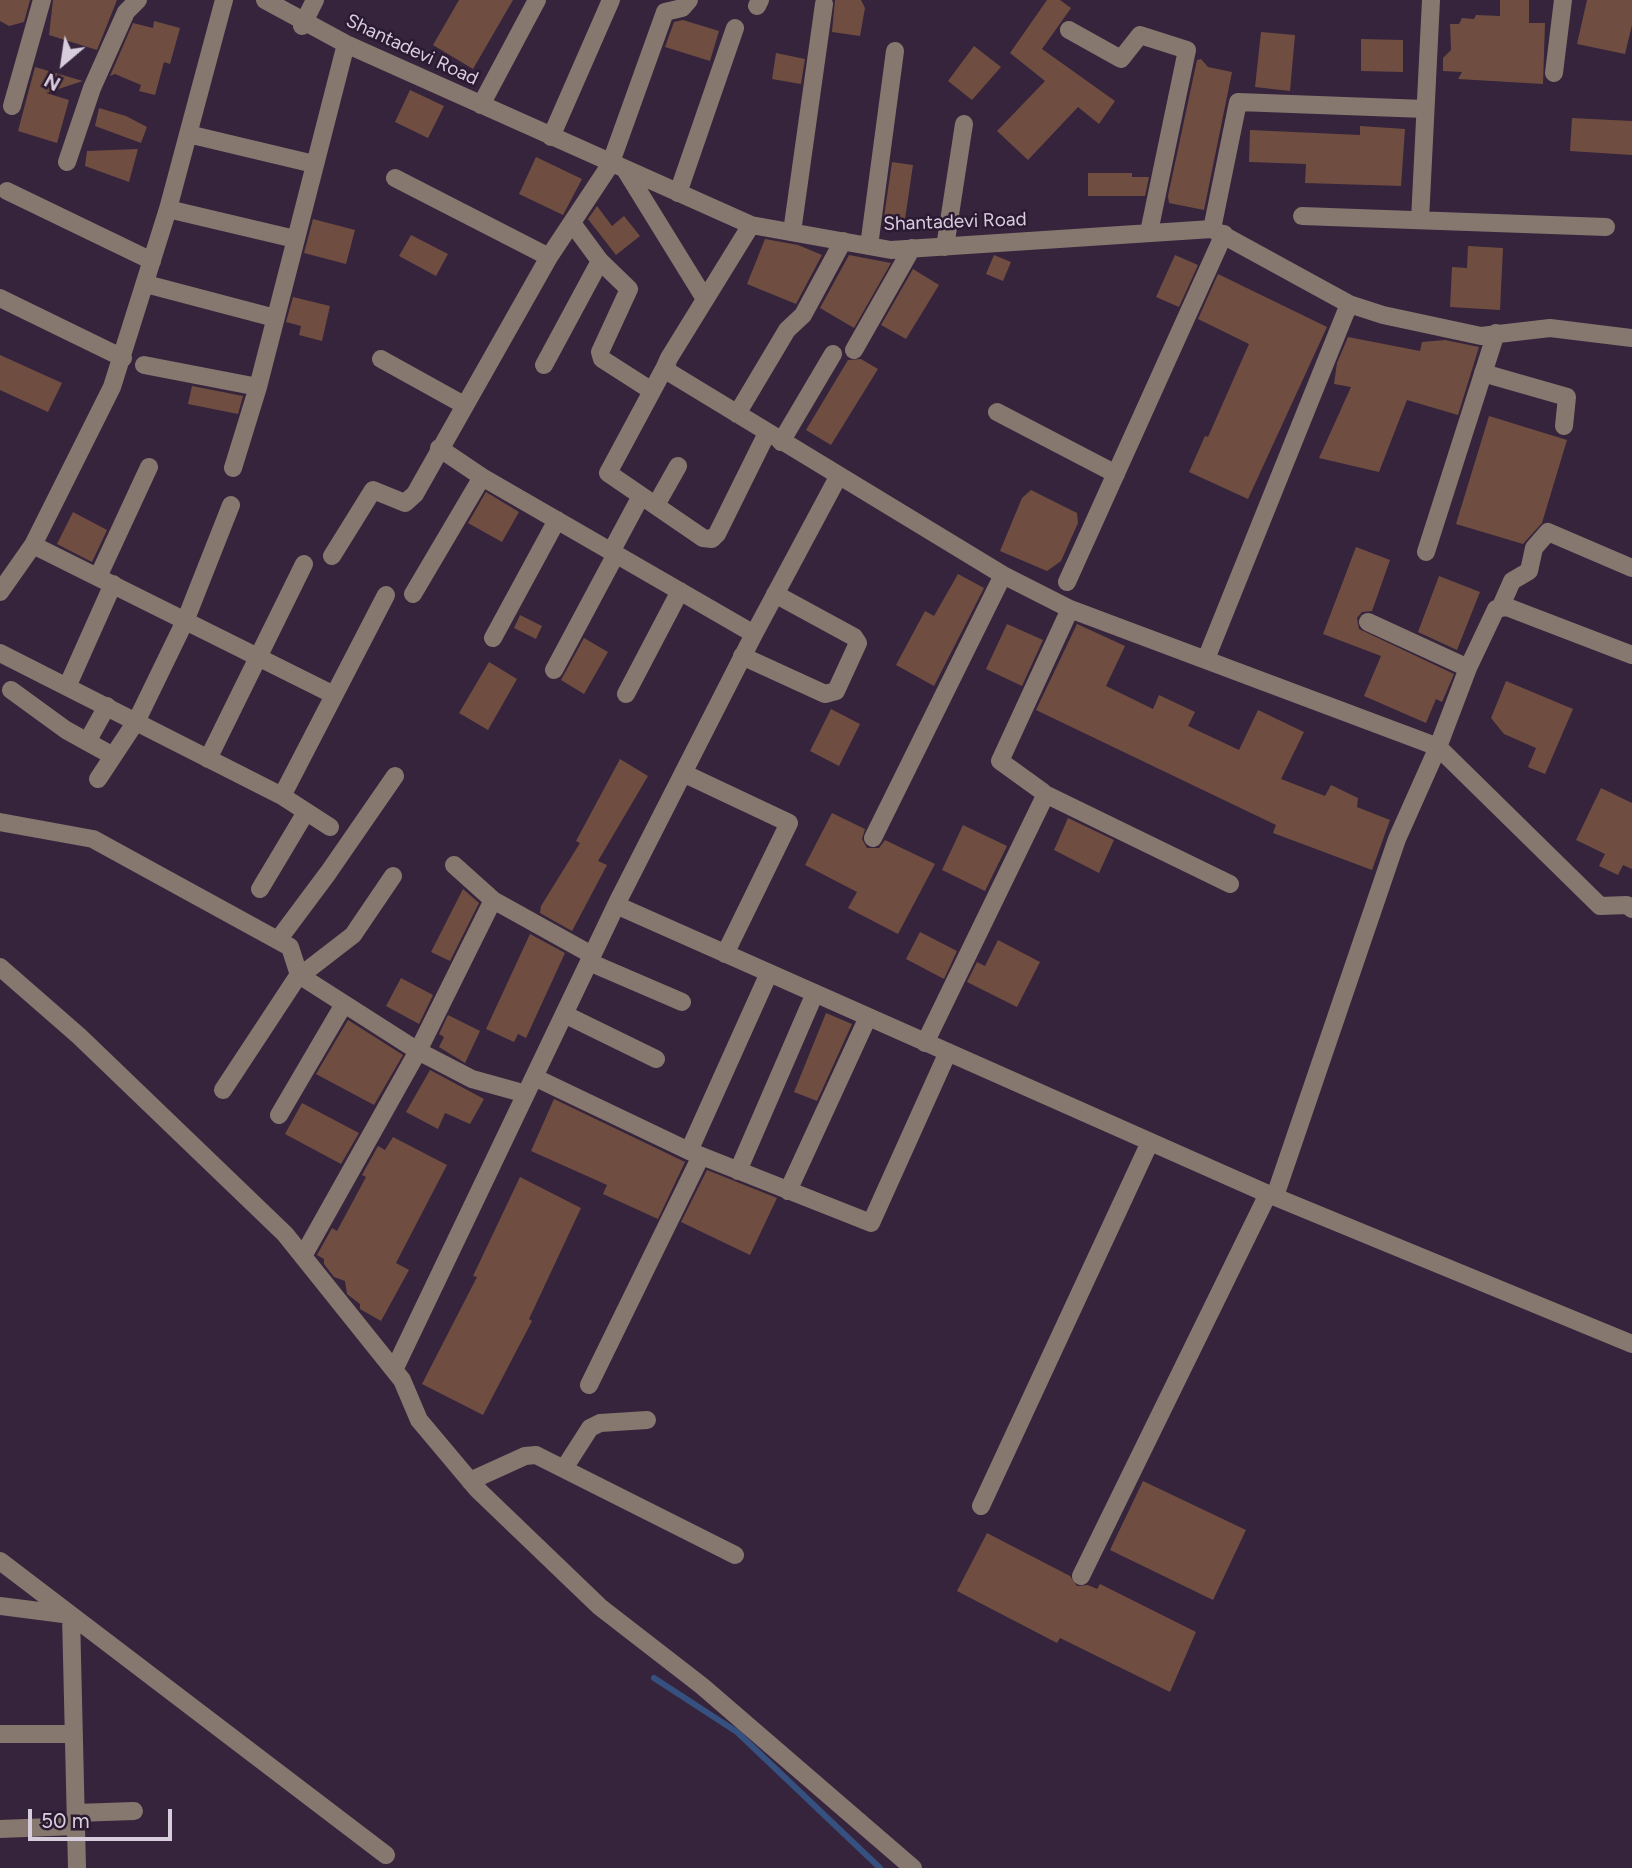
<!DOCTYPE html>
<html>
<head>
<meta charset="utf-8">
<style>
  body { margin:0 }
  #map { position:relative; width:1632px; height:1868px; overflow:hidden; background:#36243c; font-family:Figtree,sans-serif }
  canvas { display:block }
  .north { position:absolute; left:28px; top:28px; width:70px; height:70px; -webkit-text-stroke:5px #2b1a32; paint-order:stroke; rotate:209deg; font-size:19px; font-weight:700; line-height:28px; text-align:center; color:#d8cddd }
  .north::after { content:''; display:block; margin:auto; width:24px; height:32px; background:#d8cddd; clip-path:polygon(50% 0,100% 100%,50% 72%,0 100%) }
  .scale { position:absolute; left:28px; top:1809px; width:144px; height:32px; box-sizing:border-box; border:4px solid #d8cddd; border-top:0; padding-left:9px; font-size:21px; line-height:24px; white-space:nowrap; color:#d8cddd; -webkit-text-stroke:5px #2b1a32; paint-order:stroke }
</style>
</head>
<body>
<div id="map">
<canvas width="1632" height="1868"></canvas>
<div class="north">N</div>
<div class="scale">50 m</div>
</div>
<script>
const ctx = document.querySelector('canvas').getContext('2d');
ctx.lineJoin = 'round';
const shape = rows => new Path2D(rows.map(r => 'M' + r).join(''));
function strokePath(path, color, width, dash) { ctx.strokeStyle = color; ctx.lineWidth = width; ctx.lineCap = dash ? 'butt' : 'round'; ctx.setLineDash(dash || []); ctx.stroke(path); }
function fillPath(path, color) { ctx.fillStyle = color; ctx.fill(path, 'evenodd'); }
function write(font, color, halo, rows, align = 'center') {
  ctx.font = font + ' Figtree,sans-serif'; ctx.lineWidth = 5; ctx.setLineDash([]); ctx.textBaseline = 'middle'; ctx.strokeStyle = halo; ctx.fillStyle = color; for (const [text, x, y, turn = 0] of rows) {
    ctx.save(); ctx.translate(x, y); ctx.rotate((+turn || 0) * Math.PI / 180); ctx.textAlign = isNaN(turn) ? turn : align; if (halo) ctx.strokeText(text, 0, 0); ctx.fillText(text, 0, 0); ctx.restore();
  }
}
strokePath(shape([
  [654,1678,737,1732,880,1868]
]), '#36507f', 6);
fillPath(shape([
  [0,0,30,0,24,22,9,26,0,21],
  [53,0,117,0,97,50,49,35],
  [459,0,513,0,473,69,433,45],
  [835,0,861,0,865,8,860,36,832,32],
  [1047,0,1060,0,1071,8,1042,49,1115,101,1099,124,1078,107,1028,160,997,131,1045,81,1010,53],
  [1500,0,1529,0,1529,23,1545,23,1543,84,1458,79,1462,72,1443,71,1443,58,1451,50,1450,24,1459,24,1462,18,1474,19,1476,15,1500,16],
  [1587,0,1632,0,1632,25,1625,54,1577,44],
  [683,20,719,31,710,61,665,47,674,22],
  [154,21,180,28,170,64,164,62,155,95,139,91,141,85,115,74,110,76,133,23,153,28],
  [1261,32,1295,35,1290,91,1255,87],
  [1361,39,1403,40,1403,72,1361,71],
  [974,46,1001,67,972,100,948,81],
  [776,53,805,59,801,84,772,79],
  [1201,59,1208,67,1232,72,1204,210,1169,203,1168,196,1197,60],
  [35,67,83,81,46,93,69,100,57,143,18,131],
  [410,90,444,106,428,138,395,122],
  [99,108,126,116,147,127,141,143,95,126],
  [1572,118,1632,121,1632,155,1570,151],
  [1360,126,1405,129,1401,186,1305,183,1306,164,1249,162,1250,130,1360,135],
  [138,149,129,182,85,166,87,151],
  [536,157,582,179,563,215,519,194],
  [892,162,913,165,904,226,883,224],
  [1088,173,1132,173,1132,177,1149,177,1145,196,1088,196],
  [597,206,612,226,624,216,640,236,616,255,588,219],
  [313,219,355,230,346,264,304,253],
  [411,235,448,254,436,276,399,256],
  [765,239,798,245,822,255,796,304,747,284],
  [1468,246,1503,248,1500,310,1450,307,1452,267,1467,268],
  [849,255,891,263,854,328,820,308],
  [994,255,1011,262,1003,281,986,274],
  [1175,255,1198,265,1179,307,1156,297],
  [913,269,939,285,906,339,881,325],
  [1218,274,1327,327,1248,499,1189,472,1205,436,1208,437,1249,344,1198,319],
  [293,297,330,306,322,341,299,335,301,326,286,322],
  [1348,337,1420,351,1422,342,1445,340,1479,347,1458,415,1407,400,1379,472,1319,458,1351,387,1334,384,1337,363],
  [0,355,62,383,48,412,0,390],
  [861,359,878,369,831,445,806,430,848,360],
  [192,386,243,396,238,414,188,404],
  [1489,416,1567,440,1542,523,1523,544,1456,524],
  [1031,490,1077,513,1078,523,1061,561,1047,571,1000,551,1022,498],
  [486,492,519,512,502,542,468,523],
  [73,512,107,530,92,562,57,544],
  [1356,547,1390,560,1372,611,1362,612,1357,618,1359,629,1454,674,1442,702,1436,699,1426,723,1364,696,1381,656,1323,634],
  [958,574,984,588,934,686,896,665,925,611,934,616],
  [1439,576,1480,592,1457,650,1418,632],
  [520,615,542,626,536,639,514,628],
  [1007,624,1043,640,1022,686,986,669],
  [1077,624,1125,646,1106,686,1153,709,1159,695,1195,712,1188,726,1239,750,1258,710,1304,732,1281,779,1325,796,1331,785,1358,798,1357,807,1390,820,1372,870,1273,833,1276,825,1036,710],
  [584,638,608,652,584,694,561,680],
  [489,662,517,679,488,730,459,713],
  [1506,681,1573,709,1545,774,1528,767,1536,748,1504,734,1491,718],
  [831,709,860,724,839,766,810,751],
  [620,759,648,776,598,861,607,865,572,931,540,913,541,906,580,843,576,841],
  [1601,788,1632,803,1632,869,1623,865,1618,875,1599,866,1605,854,1576,840],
  [832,813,865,829,862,839,867,848,879,848,885,840,935,864,898,934,848,908,857,892,805,865],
  [1068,818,1114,840,1099,873,1054,850],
  [963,825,1007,846,985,891,942,870],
  [463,889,479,903,450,961,431,952],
  [920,932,957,951,944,979,906,959],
  [530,934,565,953,526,1038,518,1034,514,1042,486,1029],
  [998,940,1040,962,1017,1007,967,982,977,962,985,966],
  [401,978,433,995,419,1024,386,1006],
  [826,1013,852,1024,817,1101,794,1092],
  [448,1015,480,1031,465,1063,439,1047,444,1037,439,1034],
  [348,1020,403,1055,374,1105,316,1074],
  [430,1070,484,1099,470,1124,445,1113,438,1129,406,1112],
  [554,1099,685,1162,658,1219,603,1194,607,1185,531,1151],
  [302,1103,359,1133,341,1164,285,1134],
  [393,1137,447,1165,396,1263,409,1270,381,1321,360,1309,360,1304,347,1294,345,1281,334,1277,324,1264,324,1259,317,1255,332,1228,337,1231,366,1177,362,1175,378,1146,385,1150],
  [707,1170,777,1198,750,1255,681,1222],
  [520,1177,581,1208,529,1319,532,1321,483,1415,422,1384,477,1277,473,1276],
  [1143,1481,1246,1530,1213,1600,1110,1550],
  [987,1533,1070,1576,1077,1586,1088,1585,1097,1589,1100,1584,1196,1632,1170,1692,1060,1638,1057,1643,957,1591]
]), '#6f4e41');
strokePath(shape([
  [265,0,346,44,751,225,891,250,1212,229,1349,304,1383,315,1481,336,1550,328,1632,338],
  [757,6,760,0],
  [302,26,315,0],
  [1069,30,1121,59,1140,35,1187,50,1149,232],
  [1554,73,1563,0],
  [481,105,537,0],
  [12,106,42,0],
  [188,134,314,164],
  [551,137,611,0],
  [67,162,92,88,126,12,138,0],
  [626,171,705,299],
  [395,178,549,257],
  [7,191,152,261],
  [678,193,735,28],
  [168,209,295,239],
  [1302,216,1606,227],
  [1420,220,1431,0],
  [572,223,600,261,629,289,600,352,602,359,652,391],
  [751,225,669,358,665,367,672,374,1003,575,1070,609,1438,747,1600,906,1627,905,1632,909],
  [1212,229,1238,102,1425,109],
  [792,232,824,4],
  [869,246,895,51],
  [945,247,964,124],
  [146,284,275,318],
  [0,298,123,358],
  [854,350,912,248],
  [381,359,464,405],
  [144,365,258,387],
  [544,365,600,261],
  [665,367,608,473,703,538,712,539,717,534,767,433],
  [1483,373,1567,397,1564,426],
  [997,412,1116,474],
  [737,414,787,330,803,315,843,241],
  [781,442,833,354],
  [439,448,482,477,754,634],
  [233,468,258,387,346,44],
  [656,505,678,466],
  [33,545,332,694],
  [611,552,641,496],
  [1426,552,1496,333],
  [332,556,373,490,405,503,415,494,549,257,610,165,665,12,682,8,689,0],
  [98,577,149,467],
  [1067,582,1224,234],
  [0,592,33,545,112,387,168,209,224,0],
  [413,594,482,477],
  [1501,606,1512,581,1529,571,1534,548,1548,532,1632,568],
  [1368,622,1468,668],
  [493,638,557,520],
  [0,653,282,796,330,827],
  [742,656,825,694,836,691,858,643,854,637,775,594],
  [1206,659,1349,304],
  [554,670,616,554],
  [67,687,113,584],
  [11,690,66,730,113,756],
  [626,694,680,591],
  [87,742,107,706],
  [208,759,304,564],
  [683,773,789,823,725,954],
  [98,779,137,720,186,619,231,505],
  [1045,794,1230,884],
  [282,796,386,595],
  [0,822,93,839,290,947,299,975,418,1051,472,1079,526,1094],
  [873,838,1003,575],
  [454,865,493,900,592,955],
  [260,889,306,812],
  [616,905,1268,1194,1632,1344],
  [278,940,328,873,395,776],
  [589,962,682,1002],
  [0,967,79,1036,285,1234,402,1380,419,1420,477,1489,600,1607,702,1686,913,1868],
  [564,1014,656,1059],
  [925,1043,1044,798,1043,792,1000,761,1070,609],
  [534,1077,689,1151,871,1223,948,1052],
  [223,1090,296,979,353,935,393,876],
  [279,1115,344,1004],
  [689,1151,769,973],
  [738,1171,815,993],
  [788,1191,868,1017],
  [1275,1196,1397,839,1438,747,1468,668,1496,609,1507,607,1632,655],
  [303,1256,418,1051,493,900],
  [394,1370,620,897,754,634,838,477],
  [589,1385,701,1156],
  [565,1467,590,1428,600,1423,647,1420],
  [470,1481,525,1456,536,1455,735,1555],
  [981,1506,1150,1142],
  [0,1561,386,1855],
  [1081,1576,1268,1194],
  [0,1606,71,1615,77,1868],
  [0,1734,74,1734],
  [76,1813,134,1811],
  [0,1829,76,1826]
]), '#86776f', 18);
write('19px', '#d8cddd', '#2b1a32', [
  ["Shantadevi Road",412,50,25],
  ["Shantadevi Road",955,222,-2]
]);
</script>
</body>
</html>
